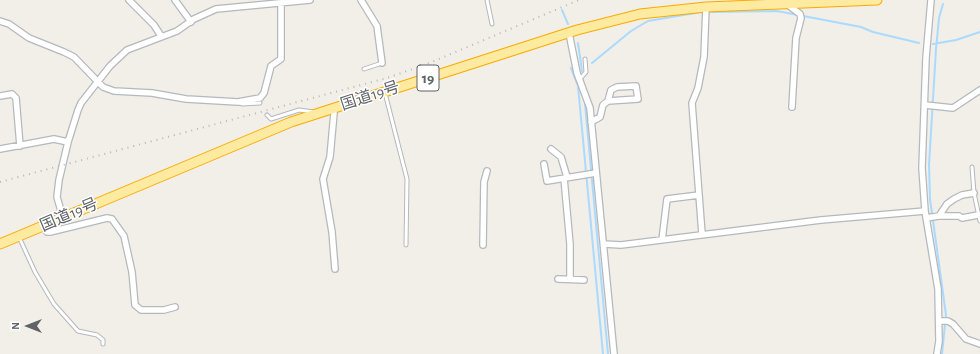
<!DOCTYPE html>
<html>
<head>
<meta charset="utf-8">
<style>
  body { margin:0 }
  #map { position:relative; width:980px; height:354px; overflow:hidden; background:#f1efe8; font-family:"Alegreya Sans",sans-serif }
  canvas { display:block }
  .north { position:absolute; left:8px; top:306px; width:40px; height:40px; -webkit-text-stroke:3px #fff; paint-order:stroke; rotate:270deg; font-size:11px; font-weight:700; line-height:16px; text-align:center; color:#5f6368 }
  .north::after { content:''; display:block; margin:auto; width:14px; height:18px; background:#5f6368; clip-path:polygon(50% 0,100% 100%,50% 72%,0 100%) }
</style>
</head>
<body>
<div id="map">
<canvas width="980" height="354"></canvas>
<div class="north">N</div>
</div>
<script>
const ctx = document.querySelector('canvas').getContext('2d');
ctx.lineJoin = 'round';
const shape = rows => new Path2D(rows.map(r => 'M' + r).join(''));
function strokePath(path, color, width, dash) { ctx.strokeStyle = color; ctx.lineWidth = width; ctx.lineCap = dash ? 'butt' : 'round'; ctx.setLineDash(dash || []); ctx.stroke(path); }
function write(font, color, halo, rows, align = 'center') {
  ctx.font = font + ' "Alegreya Sans","Noto Sans JP",sans-serif'; ctx.lineWidth = 3; ctx.setLineDash([]); ctx.textBaseline = 'middle'; ctx.strokeStyle = halo; ctx.fillStyle = color; for (const [text, x, y, turn = 0] of rows) {
    ctx.save(); ctx.translate(x, y); ctx.rotate((+turn || 0) * Math.PI / 180); ctx.textAlign = isNaN(turn) ? turn : align; if (halo) ctx.strokeText(text, 0, 0); ctx.fillText(text, 0, 0); ctx.restore();
  }
}
strokePath(shape([
  [562,10,568,24],
  [711,12,777,11,861,27,873,32,919,43],
  [578,43,582,71],
  [933,44,956,40,980,32],
  [592,63,631,31,648,21,701,12],
  [571,68,578,86,603,354],
  [585,104,608,354],
  [942,354,946,315,930,199,929,165,936,49,939,18,943,4]
]), '#aadaff', 2);
const service = shape([
  [487,0,492,24],
  [364,69,382,63],
  [579,80,586,72,585,59],
  [385,93,407,179,406,245],
  [238,102,242,104,260,103],
  [267,115,271,119,299,110,314,112],
  [972,167,974,193,980,221],
  [19,237,35,272,54,304,78,331,97,335,103,340,103,344]
]);
const minor = shape([
  [129,0,154,25,161,36],
  [175,0,191,22],
  [361,0,377,26,382,63],
  [931,0,926,58,922,168,925,211,938,289,939,341,937,354],
  [787,4,800,14,801,18,796,38,792,107],
  [0,21,9,24,29,38,64,52,74,57,103,87,114,91,152,93,186,99,238,102,260,98,264,93,271,66,281,59,281,3],
  [569,33,577,73,590,108,614,354],
  [0,96,12,94,16,98,20,146],
  [925,105,953,108,980,90],
  [332,108,334,113,330,157,323,179,332,232,335,269],
  [591,122,600,117,603,105,608,101,638,99,636,86,617,87,611,90,608,101],
  [0,149,54,139,68,142],
  [551,149,561,157,567,177],
  [544,164,547,181,596,173],
  [564,178,570,244,570,279],
  [939,216,959,216,962,218,978,215],
  [63,218,57,197,59,180,68,142,78,110,81,103,110,66,127,50,177,31,194,19,216,9,310,0],
  [926,218,939,216,947,204,954,199,962,195,974,193],
  [44,226,47,232,50,232,107,218,112,219,124,236,132,272,135,305,141,310,164,310,175,307],
  [702,234,692,103,698,88,704,57,706,7],
  [662,240,667,199,699,195],
  [604,244,621,245,821,220,925,211],
  [483,245,484,182,487,171],
  [558,279,584,280],
  [939,321,948,321,953,324,966,339,980,344]
]);
const trunk = shape([
  [0,244,291,122,577,30,640,14,706,7,877,0]
]);
strokePath(service, '#b5b8bc', 5);
strokePath(minor, '#b5b8bc', 8);
strokePath(trunk, '#f9ab00', 11);
strokePath(service, '#fff', 3);
strokePath(minor, '#fff', 5.5);
strokePath(trunk, '#feeaa1', 9);
strokePath(shape([
  [0,182,387,78,427,64,579,0]
]), '#b6b7b8', 2, [1, 5]);
for (const [x, y, w] of [
  [428,78,22]
]) { const box = new Path2D(); box.roundRect(x - w / 2, y - 13, w, 26, 3); ctx.fillStyle = '#fff'; ctx.fill(box); strokePath(box, '#5f6368', 1); }
write('bold 15px', '#5f6368', null, [
  ["19",428,78]
]);
write('16px', '#5f6368', '#fff', [
  ["国道19号",370,96,-18],
  ["国道19号",69,215,-23]
]);
</script>
</body>
</html>
